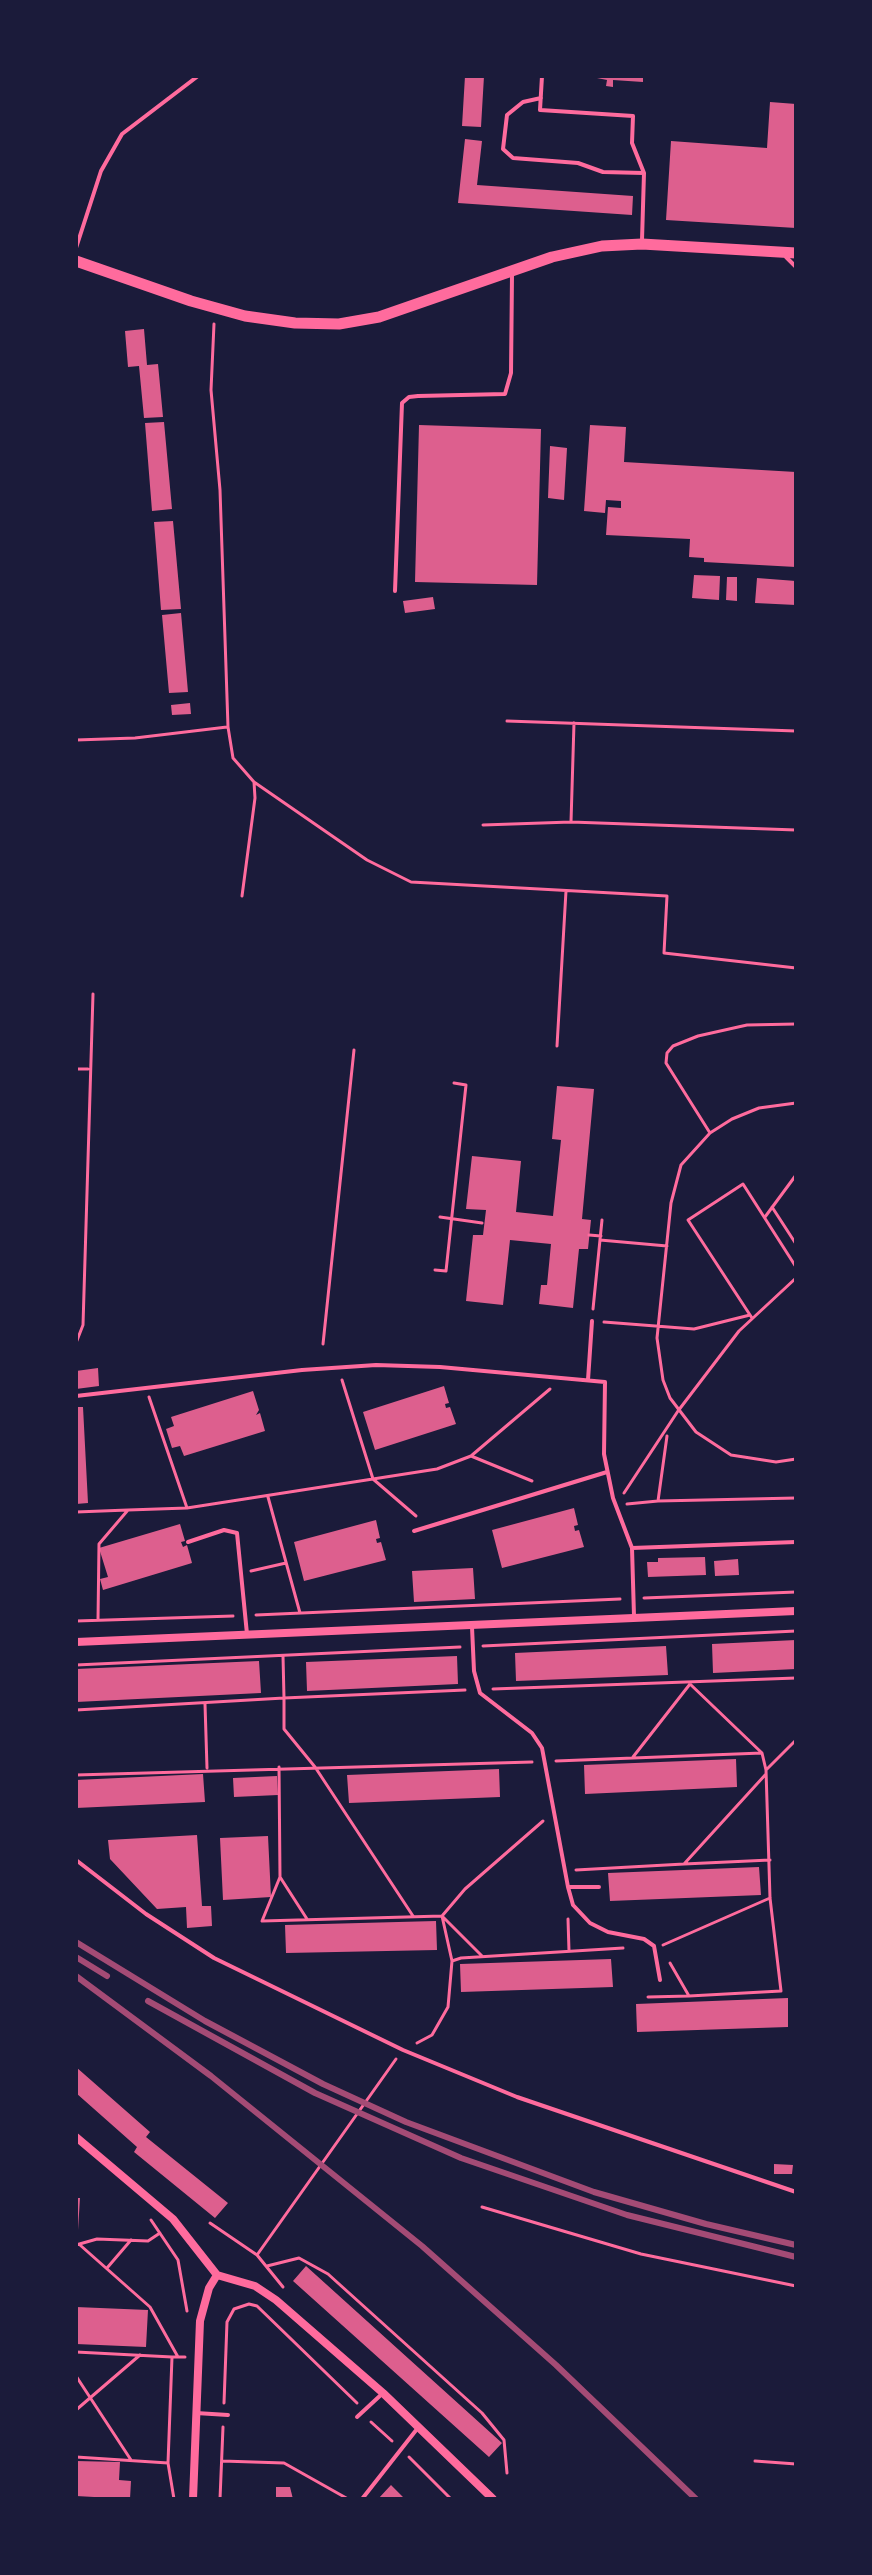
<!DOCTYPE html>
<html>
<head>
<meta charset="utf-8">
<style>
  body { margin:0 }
  #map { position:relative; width:872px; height:2575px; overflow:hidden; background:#1b1b3a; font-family:Mulish,sans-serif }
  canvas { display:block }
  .frame { position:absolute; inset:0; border:78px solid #1b1b3a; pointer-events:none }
</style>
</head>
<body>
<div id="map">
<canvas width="872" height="2575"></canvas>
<div class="frame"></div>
</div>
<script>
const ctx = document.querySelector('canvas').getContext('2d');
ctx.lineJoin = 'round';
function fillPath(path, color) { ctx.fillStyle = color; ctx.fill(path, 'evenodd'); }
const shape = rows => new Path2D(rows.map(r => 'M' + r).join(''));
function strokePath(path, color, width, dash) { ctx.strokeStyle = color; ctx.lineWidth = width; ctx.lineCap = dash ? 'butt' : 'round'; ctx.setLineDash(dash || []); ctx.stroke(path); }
fillPath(shape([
  [465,76,484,76,481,127,462,126],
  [587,76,643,76,643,82,613,80,613,87,606,86,607,80],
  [770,102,796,104,796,228,666,220,671,141,767,148],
  [465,139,482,141,477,185,633,196,632,215,458,203],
  [144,329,147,365,158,364,163,417,144,418,139,366,128,367,125,331],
  [164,422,172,509,152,511,145,423],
  [419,425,541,429,537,585,415,582],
  [590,425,626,427,624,462,796,472,796,567,704,562,704,558,689,557,690,539,606,535,608,507,621,508,621,501,606,500,605,513,584,511],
  [550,446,567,448,564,500,548,498],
  [173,521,181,609,161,610,154,522],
  [694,575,720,576,719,600,692,598],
  [727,577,737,577,737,601,726,600],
  [757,578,796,581,796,605,755,603],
  [433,597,435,609,405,613,403,601],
  [181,613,188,692,169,693,162,615],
  [190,703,191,714,172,715,171,705],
  [557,1086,594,1089,582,1219,591,1220,588,1249,579,1249,573,1308,539,1304,541,1285,547,1285,551,1244,510,1240,503,1305,466,1301,473,1235,483,1235,486,1210,466,1209,472,1156,521,1161,516,1212,553,1216,561,1140,552,1139],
  [98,1368,99,1386,76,1389,76,1371],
  [444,1386,449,1403,445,1404,446,1408,450,1407,456,1424,375,1450,363,1412],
  [253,1391,259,1410,256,1415,260,1413,265,1431,184,1456,180,1446,172,1448,166,1429,174,1426,171,1417],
  [76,1407,83,1407,88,1503,76,1504],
  [574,1508,578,1525,574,1526,575,1531,579,1530,584,1547,502,1568,492,1530],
  [376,1520,380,1538,376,1539,377,1543,381,1542,386,1560,304,1581,294,1542],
  [180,1524,185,1541,181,1542,183,1547,187,1545,192,1563,103,1590,100,1579,108,1577,99,1548],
  [705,1557,706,1575,648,1577,647,1562,658,1562,658,1558],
  [738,1559,739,1575,715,1576,714,1561],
  [473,1568,475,1599,414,1602,412,1571],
  [796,1640,796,1669,713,1673,712,1644],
  [666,1646,668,1675,516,1681,515,1653],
  [457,1656,458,1684,307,1691,306,1662],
  [259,1661,261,1693,76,1702,76,1669],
  [736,1759,737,1787,585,1794,584,1765],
  [499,1769,500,1797,349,1803,347,1775],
  [203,1774,205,1802,76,1808,76,1780],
  [277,1776,278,1795,234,1797,233,1778],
  [197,1835,202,1906,211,1906,212,1926,187,1928,186,1907,157,1909,110,1859,108,1840],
  [268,1836,271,1897,223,1900,220,1838],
  [759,1867,761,1895,610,1901,608,1873],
  [436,1921,437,1950,286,1953,285,1925],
  [611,1959,613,1987,461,1992,460,1964],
  [788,1998,788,2027,637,2032,636,2004],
  [76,2067,150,2132,146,2137,228,2203,215,2218,134,2152,137,2147,76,2093],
  [774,2164,793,2165,792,2174,774,2174],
  [76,2198,80,2198,78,2230,76,2230],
  [306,2266,502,2443,489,2457,293,2281],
  [76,2307,148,2310,146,2347,76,2344],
  [76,2461,120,2462,119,2480,131,2481,130,2499,76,2496],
  [391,2485,405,2499,378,2499],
  [276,2487,290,2487,293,2499,276,2499]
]), '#dd5f8e');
strokePath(shape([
  [214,324,211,390,220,490,228,727,233,758,254,782,255,798,242,896],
  [507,721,796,731],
  [76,740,135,738,227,727],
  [254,782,367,860,411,882,667,896,664,953,796,968],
  [571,822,574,723],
  [483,825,571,822,796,830],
  [557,1046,566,891],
  [76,1069,88,1069],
  [796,1103,759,1108,732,1119,710,1133,681,1165,671,1203,657,1338,663,1380,670,1398,696,1432,731,1455,776,1462,796,1459],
  [710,1133,666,1063,667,1053,673,1046,698,1036,747,1025,796,1024],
  [772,1207,796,1244],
  [440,1217,482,1223],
  [765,1217,796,1175],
  [589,1235,601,1236],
  [600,1240,667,1246],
  [435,1270,446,1271,466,1085,454,1083],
  [593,1309,602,1220],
  [752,1318,688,1220,743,1184,796,1267],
  [604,1322,694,1329,750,1315],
  [76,1343,83,1325,93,994],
  [323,1344,354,1050],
  [342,1380,373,1479,416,1516],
  [149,1397,187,1508,437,1469,471,1456,532,1481],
  [471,1456,550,1389],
  [624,1493,678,1411,739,1331,796,1278],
  [268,1497,300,1613],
  [658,1501,796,1498],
  [627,1504,658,1501,667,1436],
  [76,1512,128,1510],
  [251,1571,286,1563],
  [644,1598,796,1592],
  [256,1615,620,1599],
  [98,1620,99,1544,128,1510,187,1508],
  [76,1621,233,1616],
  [483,1646,796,1631],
  [283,1656,284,1698,465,1690],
  [76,1665,460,1647],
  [493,1689,796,1678],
  [205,1704,207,1768],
  [76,1710,284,1698,284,1729,315,1767,413,1916],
  [633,1757,690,1684,762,1753],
  [556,1761,762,1753,766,1770],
  [279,1767,280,1877,307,1919],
  [766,1774,684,1864,770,1860],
  [76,1775,532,1762],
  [576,1870,684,1864],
  [280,1877,262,1921,442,1916,465,1889,543,1821],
  [442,1916,482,1956],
  [568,1919,569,1951],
  [663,1945,770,1898],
  [452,1961,461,1958,623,1948],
  [670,1963,689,1996,781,1991,770,1898,766,1770,796,1740],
  [648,1997,689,1996],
  [417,2043,432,2035,448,2007,452,1961,442,1916],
  [482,2207,641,2254,796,2286],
  [151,2220,178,2260,187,2311],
  [210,2223,257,2255,283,2287],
  [76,2245,97,2239,148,2241,160,2233],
  [80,2245,150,2307,178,2357],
  [257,2255,396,2059],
  [267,2266,299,2258,328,2274,482,2413,504,2440,507,2473],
  [107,2268,131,2240],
  [76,2352,172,2357],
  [76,2376,131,2460],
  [224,2403,227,2322,234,2309,249,2304,257,2306,357,2403],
  [76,2410,140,2355],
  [371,2422,392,2441],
  [76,2457,168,2463],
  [409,2457,451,2499],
  [222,2461,284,2463,348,2499],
  [755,2461,796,2464],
  [174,2499,168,2463,172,2357,185,2357],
  [220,2499,223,2427]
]), '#ff6b9d', 3);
strokePath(shape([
  [542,76,540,110,633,116,632,143,644,173,642,240],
  [541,98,523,102,507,115,503,149,513,158,578,163,603,172,644,173],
  [76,248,101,171,122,134,198,76],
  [786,257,796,267],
  [395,591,402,403,409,397,418,396,505,394,511,373,512,275],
  [588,1380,592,1321],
  [76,1396,302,1370,376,1365,440,1367,605,1382,604,1454,613,1498,632,1548,634,1616],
  [414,1531,607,1472],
  [188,1542,224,1530,237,1533,247,1634],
  [632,1548,796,1542],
  [472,1627,474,1671,480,1693,532,1733,542,1748,568,1887,599,1887],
  [76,1860,146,1914,214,1958,403,2050,517,2097,796,2192],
  [568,1887,573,1905,590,1923,608,1932,644,1939,654,1946,660,1980],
  [196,2413,228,2415],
  [357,2417,383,2393],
  [362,2499,417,2429]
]), '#ff6b9d', 4);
strokePath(shape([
  [76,1642,796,1611],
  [76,2137,173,2219,217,2275,255,2286,276,2300,383,2393,493,2499],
  [193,2499,200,2321,209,2288,217,2275]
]), '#ff6b9d', 8);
strokePath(shape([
  [76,261,191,301,245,316,295,323,339,324,379,317,552,257,602,246,642,244,796,253]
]), '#ff6b9d', 11);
strokePath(shape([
  [76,1942,205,2021,323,2084,406,2122,594,2192,706,2224,796,2245],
  [76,1957,107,1976],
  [76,1976,211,2076,422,2246,556,2365,696,2499],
  [148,2001,315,2093,461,2158,627,2215,796,2257]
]), '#a44b75', 6);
</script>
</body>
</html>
